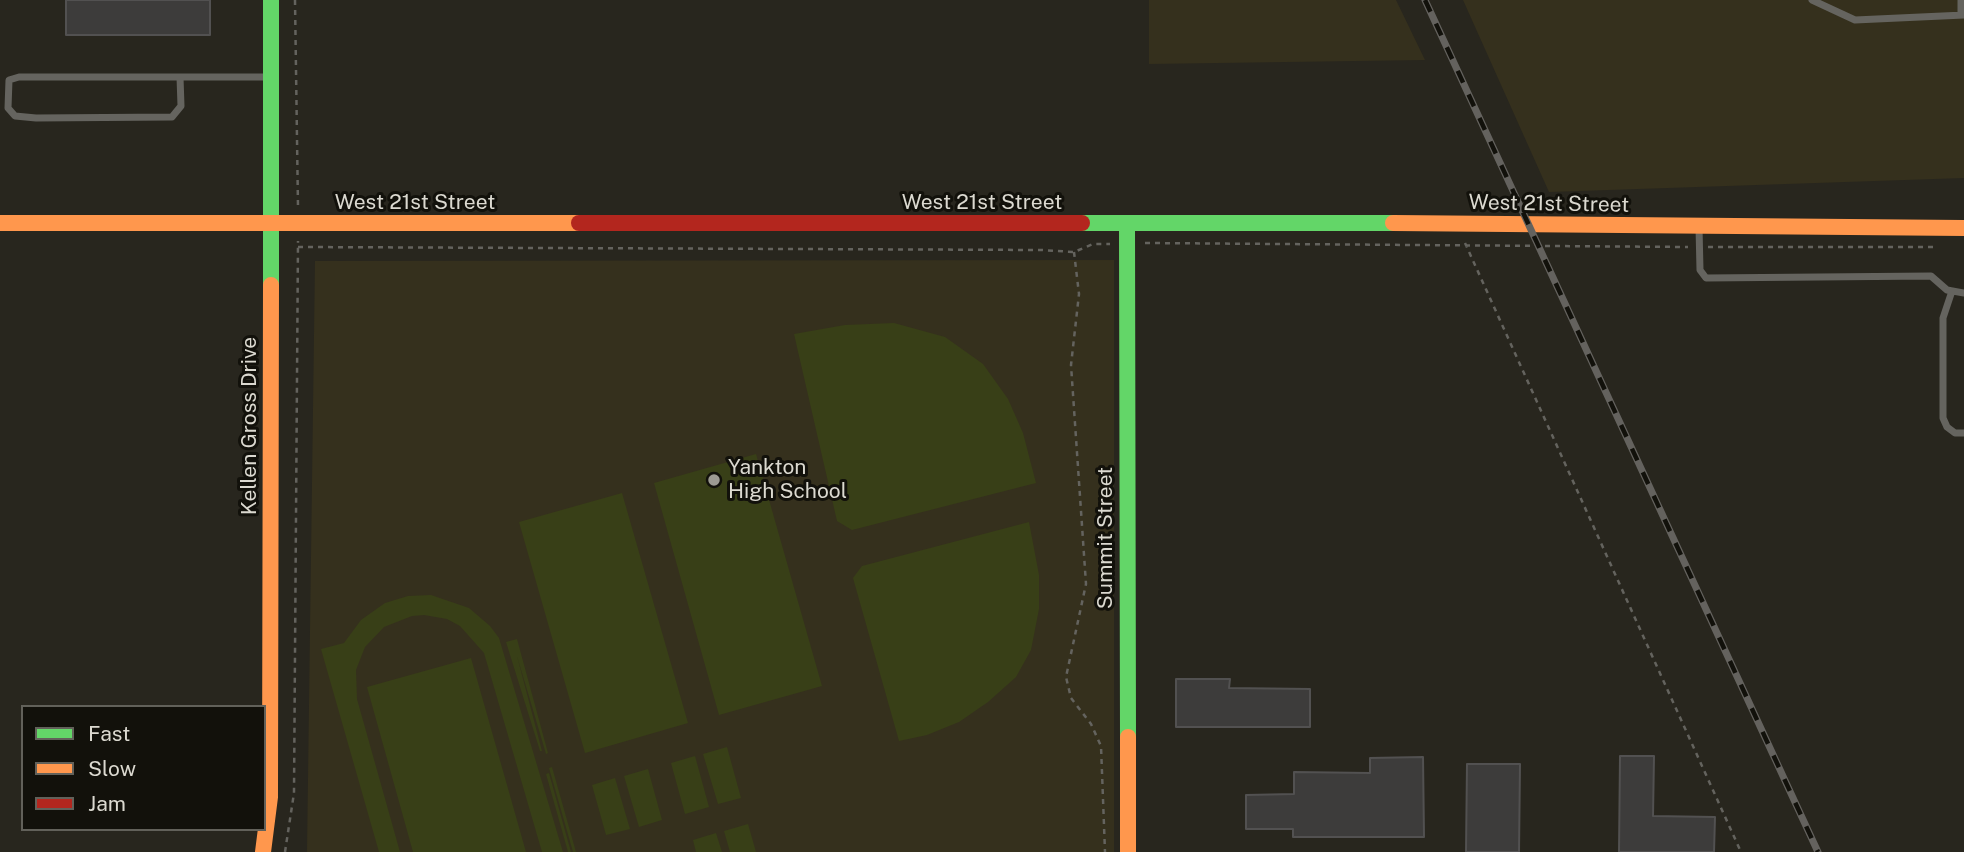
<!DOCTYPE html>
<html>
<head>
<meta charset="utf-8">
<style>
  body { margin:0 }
  #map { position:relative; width:1964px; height:852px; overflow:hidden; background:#28261e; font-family:"Public Sans",sans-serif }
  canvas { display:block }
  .legend { position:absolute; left:21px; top:705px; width:245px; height:126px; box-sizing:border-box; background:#12110b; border:2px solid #62615a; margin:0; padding:9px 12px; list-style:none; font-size:21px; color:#dbd9d0 }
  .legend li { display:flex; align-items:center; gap:14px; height:35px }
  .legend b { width:35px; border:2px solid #62615a }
</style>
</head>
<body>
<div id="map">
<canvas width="1964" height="852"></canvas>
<ul class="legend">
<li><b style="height:9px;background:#63d668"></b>Fast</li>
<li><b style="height:9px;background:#ff974d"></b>Slow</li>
<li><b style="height:9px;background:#b3261e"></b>Jam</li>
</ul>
</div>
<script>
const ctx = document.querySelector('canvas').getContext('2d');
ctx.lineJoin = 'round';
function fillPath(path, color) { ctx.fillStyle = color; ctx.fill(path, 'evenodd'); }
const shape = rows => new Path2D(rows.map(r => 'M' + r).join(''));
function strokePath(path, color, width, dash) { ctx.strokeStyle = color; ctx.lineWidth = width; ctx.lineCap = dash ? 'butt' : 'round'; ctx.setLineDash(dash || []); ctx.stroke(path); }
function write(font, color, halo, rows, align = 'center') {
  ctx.font = font + ' "Public Sans",sans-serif'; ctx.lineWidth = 6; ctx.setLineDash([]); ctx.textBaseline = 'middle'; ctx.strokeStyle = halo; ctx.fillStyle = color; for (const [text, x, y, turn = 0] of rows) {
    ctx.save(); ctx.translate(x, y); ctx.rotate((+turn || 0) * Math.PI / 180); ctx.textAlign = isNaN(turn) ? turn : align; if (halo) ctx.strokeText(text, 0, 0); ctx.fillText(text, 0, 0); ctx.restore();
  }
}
fillPath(shape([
  [1149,0,1396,0,1425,60,1149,64],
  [1463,0,1964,0,1964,178,1549,192],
  [1114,260,1114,852,307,852,315,261]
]), '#35301d');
fillPath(shape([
  [894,323,945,337,983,364,1008,399,1023,433,1036,483,852,530,837,521,794,334,845,325],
  [756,454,822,686,719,715,654,483],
  [622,493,688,723,585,753,519,522],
  [1029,522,1039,575,1039,609,1031,650,1016,677,988,702,959,722,927,735,899,741,853,578,862,566],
  [431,595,469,608,490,626,499,638,563,852,542,852,484,653,460,626,447,619,424,615,412,616,384,627,365,647,356,670,357,699,400,852,379,852,321,649,344,643,361,620,385,603,408,596],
  [517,639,548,753,546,754,517,656,542,751,540,751,506,642],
  [471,658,526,852,413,852,367,687],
  [727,747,741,798,718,804,703,754],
  [695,756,709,807,685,814,671,763],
  [552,767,576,852,573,852,549,768],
  [648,769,662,820,639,827,624,776],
  [549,773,571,852,568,852,546,774],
  [615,778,630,829,606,835,592,785],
  [748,824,756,852,730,852,724,831],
  [716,833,722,852,696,852,693,840]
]), '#383f17');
const building = shape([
  [66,0,210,0,210,35,66,35,66,0],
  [1176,679,1230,679,1229,688,1310,689,1310,727,1176,727,1176,679],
  [1620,756,1654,756,1653,816,1715,817,1714,852,1619,852,1620,756],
  [1423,757,1424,837,1293,837,1293,829,1246,829,1246,795,1294,794,1294,772,1370,773,1370,758,1423,757],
  [1467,764,1520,764,1519,852,1466,852,1467,764]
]);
fillPath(building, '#3d3c3b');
strokePath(building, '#525151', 2);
strokePath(shape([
  [295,0,298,207],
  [1145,243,1688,247],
  [1465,243,1741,852],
  [298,247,1041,250,1074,252,1093,244,1110,244],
  [1708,247,1936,247],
  [1074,252,1079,294,1071,365,1086,584,1066,677,1071,698,1091,724,1101,746,1105,852],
  [285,852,294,793,298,241]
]), '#64635e', 2.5, [5, 5]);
strokePath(shape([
  [1812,0,1855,20,1964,15],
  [1961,0,1961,15],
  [180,77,181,106,172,117,36,118,15,116,8,108,9,80,19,77,270,77],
  [1699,227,1700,270,1706,278,1931,276,1947,290,1964,293],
  [1952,291,1943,318,1943,418,1947,427,1955,433,1964,433]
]), '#65645f', 7);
strokePath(shape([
  [1082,223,1393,223],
  [1127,224,1128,737],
  [271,285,271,0]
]), '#63d668', 16);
strokePath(shape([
  [0,223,579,223],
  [1393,223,1964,228],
  [1128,737,1128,852],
  [263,852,270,797,271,285]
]), '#ff974d', 16);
strokePath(shape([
  [579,223,1082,223]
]), '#b3261e', 16);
const rail = shape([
  [1425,0,1818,852]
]);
strokePath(rail, '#64625e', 7);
strokePath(rail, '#12110b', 4.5, [13]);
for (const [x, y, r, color] of [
  [714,480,7,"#9c9a92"]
]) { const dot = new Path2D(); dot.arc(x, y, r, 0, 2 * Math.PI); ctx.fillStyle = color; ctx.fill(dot); strokePath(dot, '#12110b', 2.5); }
write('21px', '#dbd9d0', '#12110b', [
  ["West 21st Street",415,203],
  ["West 21st Street",982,203],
  ["West 21st Street",1549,204,1],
  ["Kellen Gross Drive",250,426,-90],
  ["Summit Street",1106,538,-90]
]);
write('21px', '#dbd9d0', '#12110b', [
  ["Yankton",728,468],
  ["High School",728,492]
], 'left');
</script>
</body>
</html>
